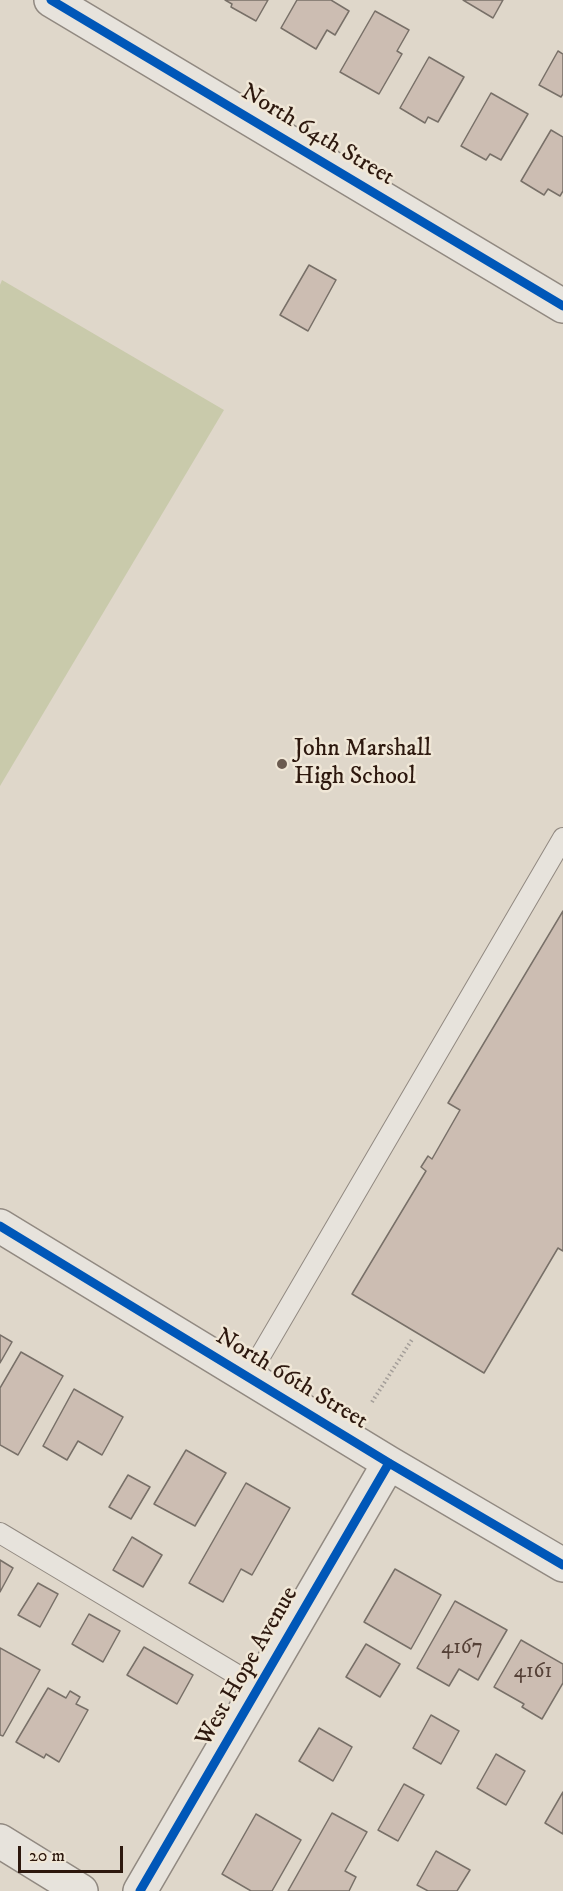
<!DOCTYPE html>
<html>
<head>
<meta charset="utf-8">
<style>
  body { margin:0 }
  #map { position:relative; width:563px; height:1891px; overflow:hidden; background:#dfd7ca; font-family:"IM FELL DW Pica",serif }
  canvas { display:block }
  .scale { position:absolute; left:18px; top:1846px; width:105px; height:27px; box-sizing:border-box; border:3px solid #2d180e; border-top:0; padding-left:8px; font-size:18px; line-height:21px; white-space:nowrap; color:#2d180e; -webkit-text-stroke:4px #f0e7d7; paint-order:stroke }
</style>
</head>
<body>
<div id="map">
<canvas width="563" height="1891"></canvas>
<div class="scale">20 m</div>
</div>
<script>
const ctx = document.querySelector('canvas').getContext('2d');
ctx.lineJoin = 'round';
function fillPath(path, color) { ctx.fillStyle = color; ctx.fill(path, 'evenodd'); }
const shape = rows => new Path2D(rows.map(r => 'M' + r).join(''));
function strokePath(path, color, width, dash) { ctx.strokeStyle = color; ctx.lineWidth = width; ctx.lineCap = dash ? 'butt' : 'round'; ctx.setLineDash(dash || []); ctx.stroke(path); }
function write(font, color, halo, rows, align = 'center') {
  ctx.font = font + ' "IM FELL DW Pica",serif'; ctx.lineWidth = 5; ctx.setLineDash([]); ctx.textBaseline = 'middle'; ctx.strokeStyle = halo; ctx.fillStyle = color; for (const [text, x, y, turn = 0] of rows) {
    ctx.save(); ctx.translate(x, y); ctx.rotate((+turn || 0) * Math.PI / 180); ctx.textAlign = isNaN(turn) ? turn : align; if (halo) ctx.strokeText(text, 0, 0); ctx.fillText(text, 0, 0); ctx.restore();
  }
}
fillPath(shape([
  [2,280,224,410,0,786,0,285]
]), '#c9caab');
const building = shape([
  [225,0,268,0,256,21,231,7,232,4,225,0],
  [297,0,331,0,349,11,335,35,327,30,316,49,281,28,297,0],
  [463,0,503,0,493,18,463,0],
  [375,11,409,30,397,51,402,54,379,94,340,72,375,11],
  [558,51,563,54,563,94,561,97,539,85,558,51],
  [429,57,464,77,438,122,428,117,425,123,400,108,429,57],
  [491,93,528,114,501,160,490,154,486,160,461,146,491,93],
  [551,130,563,137,563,191,560,196,548,189,544,195,521,181,551,130],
  [309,265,336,280,308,331,280,315,309,265],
  [563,911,563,1251,558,1248,484,1373,352,1294,426,1171,421,1167,428,1156,432,1159,460,1110,448,1103,563,911],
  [0,1335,12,1342,0,1363,0,1335],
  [21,1352,63,1376,18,1455,0,1445,0,1388,21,1352],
  [74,1389,123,1417,102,1455,78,1441,67,1460,43,1446,74,1389],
  [186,1450,226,1473,195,1526,154,1504,186,1450],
  [128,1475,150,1487,131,1519,109,1507,128,1475],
  [246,1483,290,1508,252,1575,241,1569,223,1602,189,1583,246,1483],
  [132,1537,162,1555,143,1587,113,1570,132,1537],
  [0,1560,13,1568,0,1592,0,1560],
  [395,1569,441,1595,411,1649,364,1622,395,1569],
  [38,1583,58,1594,40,1627,18,1615,38,1583],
  [455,1601,507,1630,478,1680,459,1669,449,1686,417,1668,455,1601],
  [89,1614,120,1631,103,1662,72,1644,89,1614],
  [521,1640,563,1664,563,1683,542,1719,522,1707,524,1704,494,1687,521,1640],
  [366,1644,400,1664,380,1697,346,1677,366,1644],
  [144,1647,193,1675,177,1704,127,1675,144,1647],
  [0,1648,40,1670,3,1736,0,1735,0,1648],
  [48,1688,66,1698,70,1691,80,1697,76,1704,88,1710,59,1762,46,1754,44,1758,16,1742,48,1688],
  [431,1715,459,1731,441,1764,413,1748,431,1715],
  [319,1728,352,1747,333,1781,299,1761,319,1728],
  [496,1754,525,1771,506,1805,477,1788,496,1754],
  [404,1784,424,1795,398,1841,378,1830,404,1784],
  [563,1792,563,1834,545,1823,563,1792],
  [332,1813,367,1832,345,1871,356,1877,349,1891,288,1891,332,1813],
  [256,1814,301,1840,272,1891,251,1891,222,1874,256,1814],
  [436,1851,470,1870,457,1891,428,1891,417,1885,436,1851]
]);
fillPath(building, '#ccbdb2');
strokePath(building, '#787068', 1.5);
const lane = shape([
  [248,1377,563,838],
  [0,1533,259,1688]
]);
const street = shape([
  [51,0,563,306],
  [0,1226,389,1463,563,1565],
  [0,1841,81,1891],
  [140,1891,389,1463]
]);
strokePath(lane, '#918981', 22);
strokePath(street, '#918981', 36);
strokePath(shape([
  [372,1402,413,1338]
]), '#a49e99', 4, [1.5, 3]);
strokePath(lane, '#e7e3dc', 20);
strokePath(street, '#e7e3dc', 33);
strokePath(shape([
  [51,0,563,306],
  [0,1226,389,1463,563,1565],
  [140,1891,389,1463]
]), '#0057b8', 9);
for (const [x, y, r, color] of [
  [282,764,6,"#6b5b50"]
]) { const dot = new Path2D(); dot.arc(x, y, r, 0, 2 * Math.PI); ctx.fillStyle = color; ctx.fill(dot); strokePath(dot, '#f0e7d7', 2); }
write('21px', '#554137', null, [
  ["4167",462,1649],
  ["4161",533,1673]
]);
write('24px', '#2d180e', '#f0e7d7', [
  ["North 64th Street",317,136,31],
  ["North 66th Street",291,1380,31],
  ["West Hope Avenue",248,1667,-60]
]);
write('24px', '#2d180e', '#f0e7d7', [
  ["John Marshall",294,750],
  ["High School",294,778]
], 'left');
</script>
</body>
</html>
